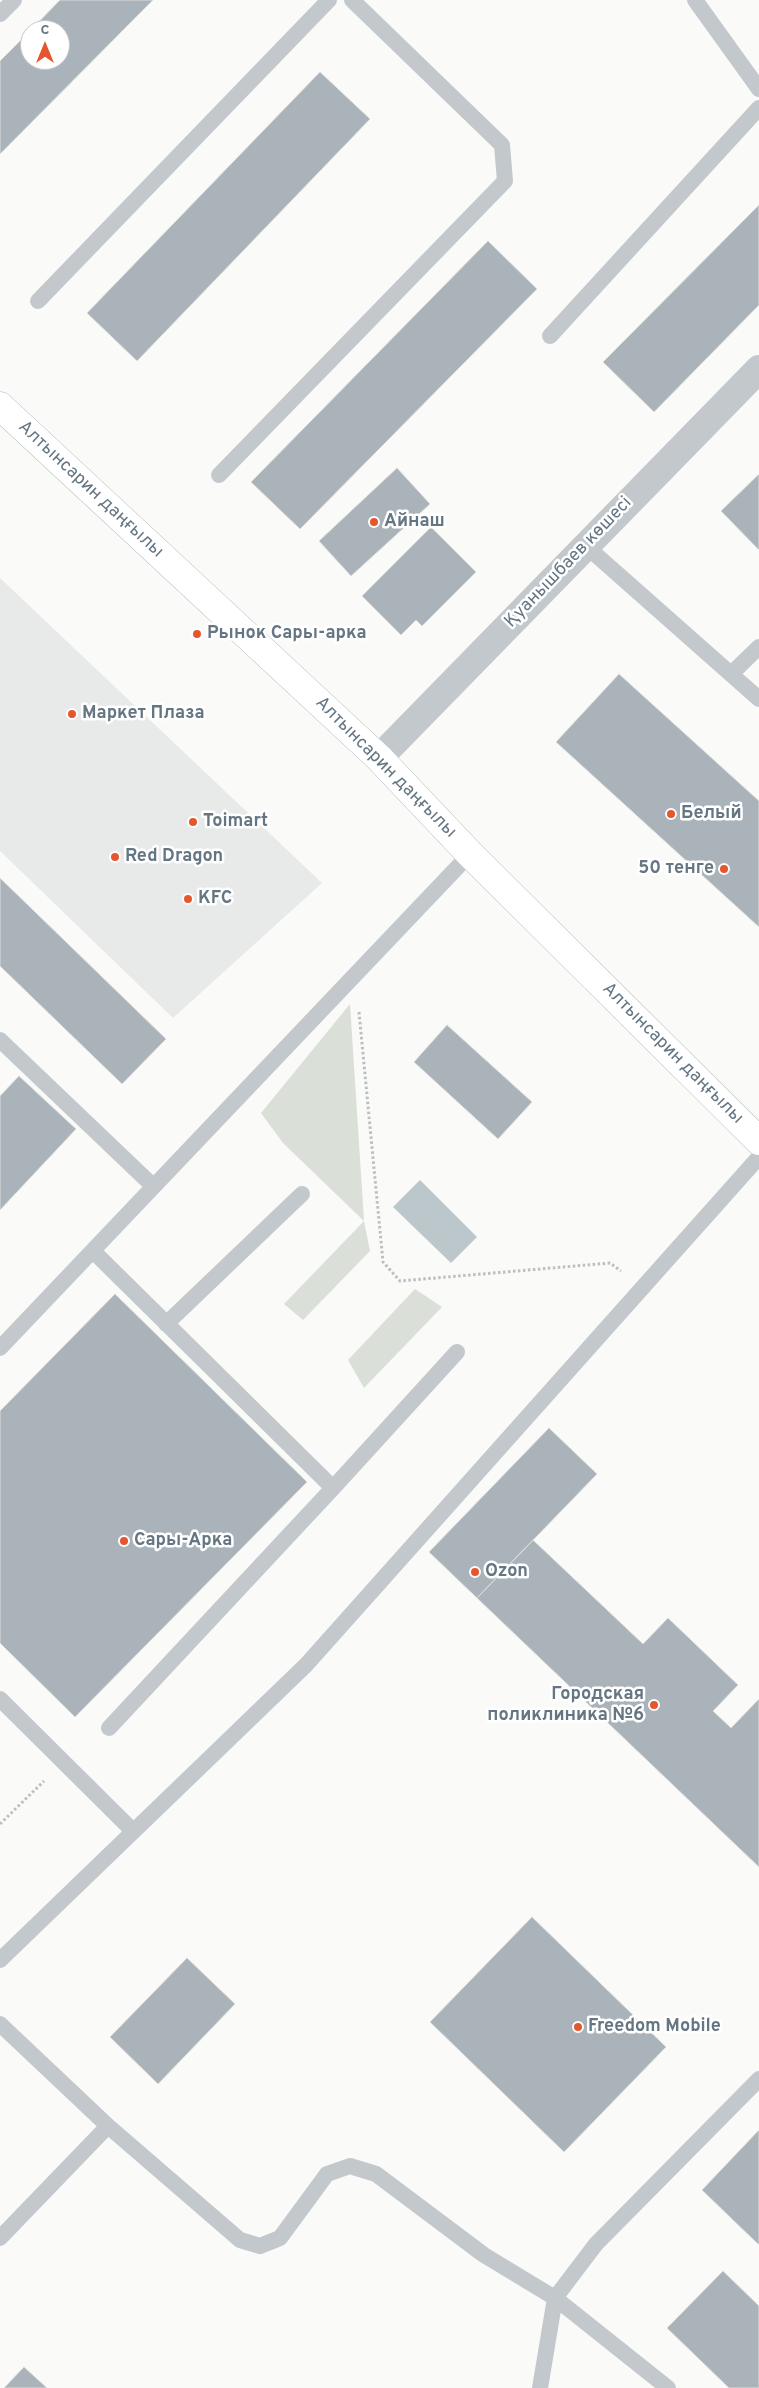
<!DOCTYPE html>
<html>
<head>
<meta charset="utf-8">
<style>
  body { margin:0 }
  #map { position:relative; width:759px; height:2388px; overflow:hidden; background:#fafaf8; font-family:Overpass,sans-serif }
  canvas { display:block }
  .north { position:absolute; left:20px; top:20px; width:50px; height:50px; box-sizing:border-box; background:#fff; border:1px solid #c1c8cd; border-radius:50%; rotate:0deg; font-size:14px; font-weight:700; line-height:20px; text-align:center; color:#657683 }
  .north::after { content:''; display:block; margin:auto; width:18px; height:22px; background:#e4572e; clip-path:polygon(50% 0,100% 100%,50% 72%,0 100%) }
</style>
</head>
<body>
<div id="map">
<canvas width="759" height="2388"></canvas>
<div class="north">С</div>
</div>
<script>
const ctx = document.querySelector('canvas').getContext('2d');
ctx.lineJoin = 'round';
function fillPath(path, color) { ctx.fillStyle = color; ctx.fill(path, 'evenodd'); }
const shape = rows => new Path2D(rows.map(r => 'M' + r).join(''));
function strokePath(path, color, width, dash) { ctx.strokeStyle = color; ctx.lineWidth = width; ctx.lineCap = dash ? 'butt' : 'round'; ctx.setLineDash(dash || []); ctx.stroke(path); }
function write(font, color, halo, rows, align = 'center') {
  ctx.font = font + ' Overpass,sans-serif'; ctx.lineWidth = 5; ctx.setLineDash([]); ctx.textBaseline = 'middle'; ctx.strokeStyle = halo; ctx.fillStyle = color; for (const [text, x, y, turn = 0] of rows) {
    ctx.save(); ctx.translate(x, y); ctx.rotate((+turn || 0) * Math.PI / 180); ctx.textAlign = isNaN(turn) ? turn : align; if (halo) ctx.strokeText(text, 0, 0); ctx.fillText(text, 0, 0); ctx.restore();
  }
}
fillPath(shape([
  [0,578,322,883,173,1018,0,851]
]), '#e8e9e9');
fillPath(shape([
  [350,1004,364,1221,370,1251,303,1320,284,1304,364,1221,283,1143,261,1113],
  [415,1289,442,1307,364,1388,348,1360]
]), '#dadfd7');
fillPath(shape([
  [420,1180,477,1237,451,1263,393,1207]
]), '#bbc7cb');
const building = shape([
  [60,0,153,0,0,154,0,61,30,31,30,60,60,60,60,30,31,30,60,0],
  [320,72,370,119,137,361,87,313,320,72],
  [759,205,759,305,654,412,603,362,759,205],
  [488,241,537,289,300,529,251,482,488,241],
  [397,468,430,504,351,576,319,541,397,468],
  [759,474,759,550,721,511,759,474],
  [431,527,476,572,422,626,416,620,401,635,362,596,431,527],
  [619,674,759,801,759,927,556,742,619,674],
  [0,878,166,1039,122,1084,0,966,0,878],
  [447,1025,532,1102,498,1139,414,1062,447,1025],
  [19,1076,76,1129,0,1210,0,1096,19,1076],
  [115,1294,307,1482,75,1717,0,1643,0,1411,115,1294],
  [549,1428,597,1474,477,1598,429,1552,549,1428],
  [533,1540,643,1644,668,1618,738,1685,713,1711,731,1728,759,1699,759,1867,477,1598,533,1540],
  [532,1917,666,2047,564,2152,430,2022,532,1917],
  [187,1958,235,2004,158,2084,110,2037,187,1958],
  [759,2130,759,2244,758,2244,702,2190,759,2130],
  [723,2271,759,2306,759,2388,729,2388,667,2328,723,2271],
  [24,2367,47,2388,4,2388,24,2367]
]);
fillPath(building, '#aab3b9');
strokePath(building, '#dcdcda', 1);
const secondary = shape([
  [0,406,379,758,470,854,759,1141]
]);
strokePath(secondary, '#b3babf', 29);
strokePath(shape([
  [359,1012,383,1262,400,1281,610,1263,621,1271],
  [0,1824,44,1781]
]), '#bbbfc2', 3, [2.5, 2.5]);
strokePath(shape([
  [695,0,759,89],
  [0,14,14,0],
  [38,301,329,0],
  [550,336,759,108],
  [219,475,505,181,502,145,352,0],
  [586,546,759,699],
  [731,674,759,647],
  [0,1040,153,1186],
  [93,1251,333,1488],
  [166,1324,302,1194],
  [0,1348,470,854],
  [0,1699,133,1831],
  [109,1728,333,1488,457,1352],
  [0,1960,306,1665,759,1157],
  [0,2024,108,2126,240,2240,260,2246,280,2238,327,2174,350,2166,376,2174,484,2255,555,2298,668,2388],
  [0,2238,108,2126],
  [540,2388,555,2298,596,2244,759,2079]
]), '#c3c8cc', 16);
strokePath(shape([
  [379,758,759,369]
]), '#c3c8cc', 28);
strokePath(secondary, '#fff', 28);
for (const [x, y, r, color] of [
  [374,522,5,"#e4572e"],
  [197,634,5,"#e4572e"],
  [72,714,5,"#e4572e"],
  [671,814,5,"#e4572e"],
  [193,822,5,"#e4572e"],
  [115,857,5,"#e4572e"],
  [724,869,5,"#e4572e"],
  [188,899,5,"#e4572e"],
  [124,1541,5,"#e4572e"],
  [475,1572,5,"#e4572e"],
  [654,1705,5,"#e4572e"],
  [578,2027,5,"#e4572e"]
]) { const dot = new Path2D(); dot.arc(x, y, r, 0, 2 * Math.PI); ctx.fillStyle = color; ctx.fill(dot); strokePath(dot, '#fff', 2); }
write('18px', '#657683', '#fff', [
  ["Алтынсарин даңғылы",90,490,43],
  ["Қуанышбаев көшесі",569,563,-46],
  ["Алтынсарин даңғылы",385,768,45],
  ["Алтынсарин даңғылы",672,1054,45]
]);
write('bold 18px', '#657683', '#fff', [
  ["Айнаш",384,522],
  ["Рынок Сары-арка",207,634],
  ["Маркет Плаза",82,714],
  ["Белый",681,814],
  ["Toimart",203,822],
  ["Red Dragon",125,857],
  ["50 тенге",714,869,"right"],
  ["KFC",198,899],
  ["Сары-Арка",134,1541],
  ["Ozon",485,1572],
  ["Городская",644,1695,"right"],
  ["поликлиника №6",644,1716,"right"],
  ["Freedom Mobile",588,2027]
], 'left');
</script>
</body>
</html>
